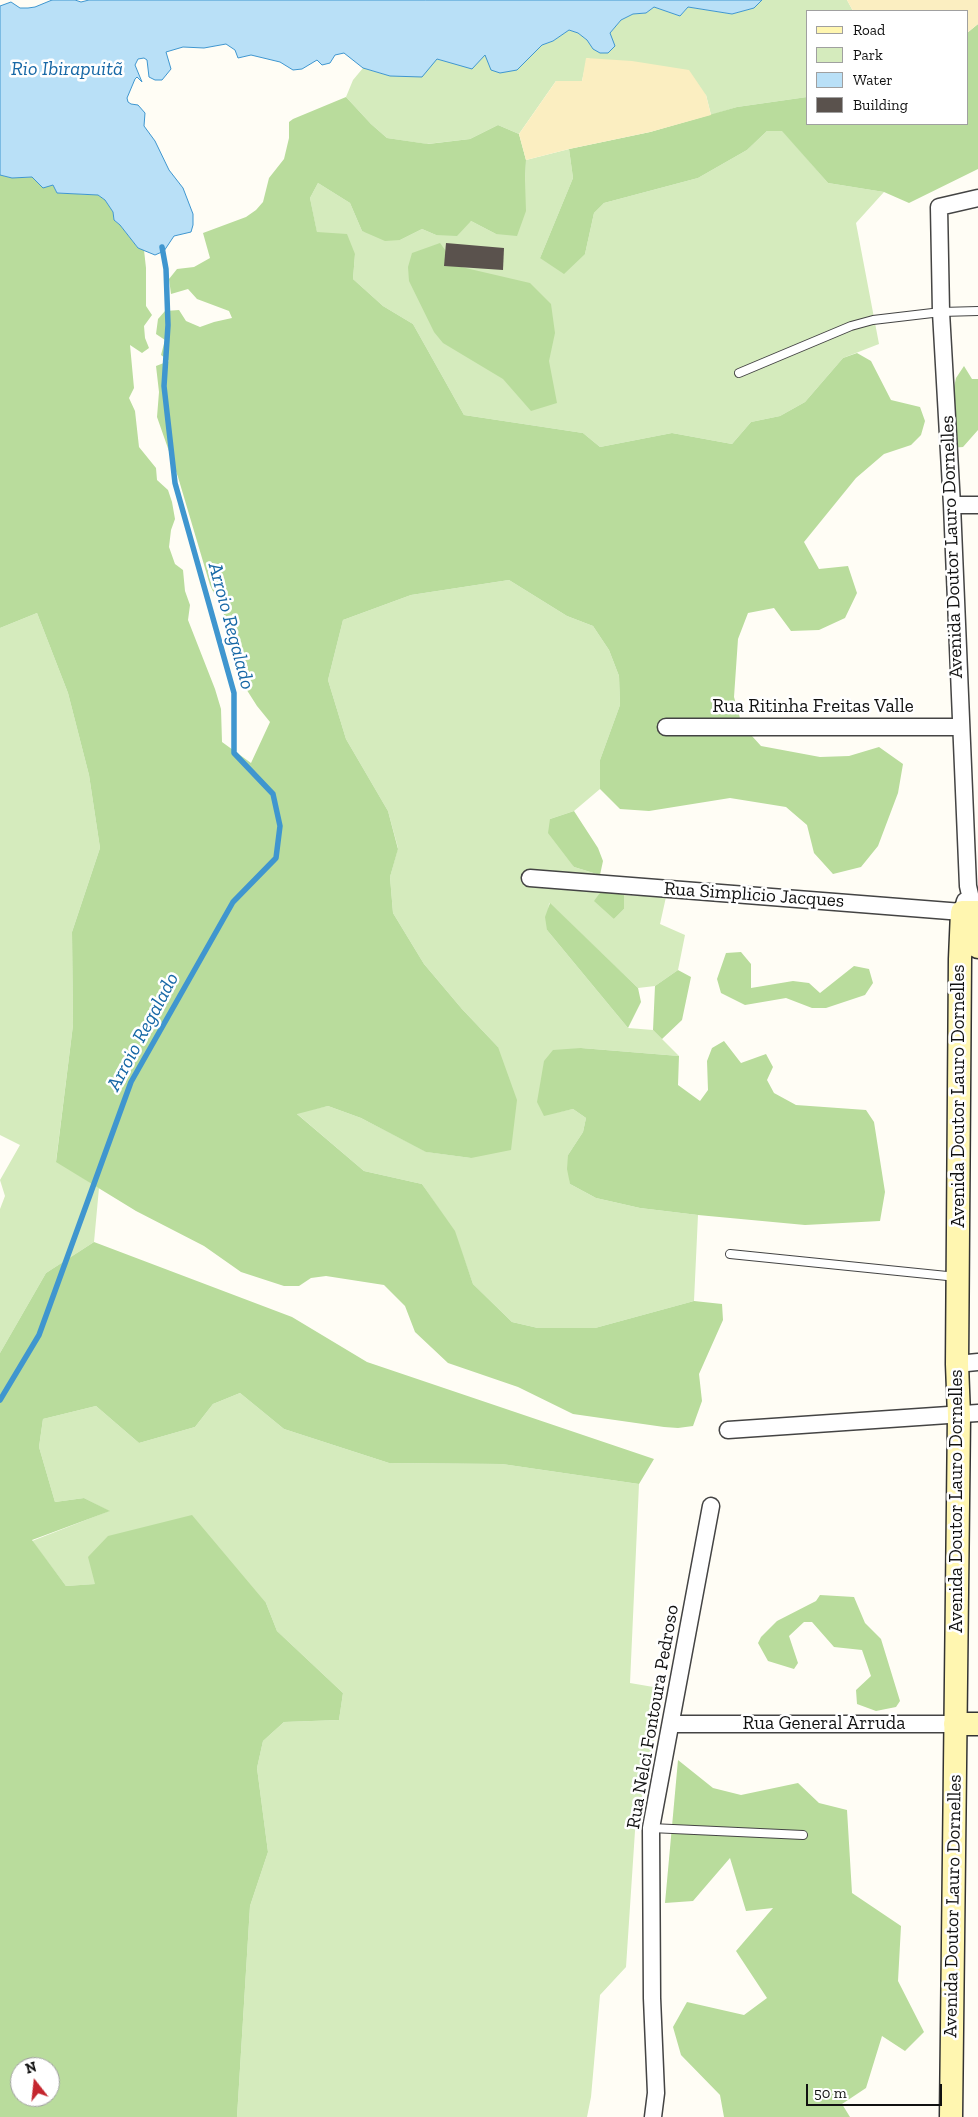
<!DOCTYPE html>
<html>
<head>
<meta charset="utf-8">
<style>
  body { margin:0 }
  #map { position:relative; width:978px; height:2117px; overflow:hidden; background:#fffdf5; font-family:"Zilla Slab",serif }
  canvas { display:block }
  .legend { position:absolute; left:806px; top:10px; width:162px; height:115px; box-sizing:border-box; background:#fff; border:1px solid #a0a0a0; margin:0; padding:6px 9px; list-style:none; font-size:15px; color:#111 }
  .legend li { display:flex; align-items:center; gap:10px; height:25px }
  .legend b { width:25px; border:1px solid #a0a0a0 }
  .north { position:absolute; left:10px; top:2057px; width:50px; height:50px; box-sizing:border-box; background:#fff; border:1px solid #a0a0a0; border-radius:50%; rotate:344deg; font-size:14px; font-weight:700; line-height:20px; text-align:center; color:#111 }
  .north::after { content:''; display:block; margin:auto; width:18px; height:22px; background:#c4262e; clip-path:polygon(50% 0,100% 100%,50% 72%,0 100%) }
  .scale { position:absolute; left:806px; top:2084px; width:136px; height:22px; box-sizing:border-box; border:2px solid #111; border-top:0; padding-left:6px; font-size:15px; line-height:18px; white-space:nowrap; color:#111; -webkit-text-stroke:4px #fff; paint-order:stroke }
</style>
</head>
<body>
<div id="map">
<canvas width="978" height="2117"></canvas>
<ul class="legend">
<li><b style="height:6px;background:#fff6b0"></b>Road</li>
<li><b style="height:14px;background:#d5ebbd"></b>Park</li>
<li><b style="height:14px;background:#b9e0f7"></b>Water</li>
<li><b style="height:14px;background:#5a524d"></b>Building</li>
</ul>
<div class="north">N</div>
<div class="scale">50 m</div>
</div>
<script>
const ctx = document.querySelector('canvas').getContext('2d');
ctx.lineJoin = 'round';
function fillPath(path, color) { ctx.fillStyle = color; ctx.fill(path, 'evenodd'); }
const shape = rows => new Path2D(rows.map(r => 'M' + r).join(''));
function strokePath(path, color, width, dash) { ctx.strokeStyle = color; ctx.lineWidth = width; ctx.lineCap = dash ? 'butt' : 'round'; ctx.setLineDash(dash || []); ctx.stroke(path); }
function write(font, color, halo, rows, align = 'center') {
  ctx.font = font + ' "Zilla Slab",serif'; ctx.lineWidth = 5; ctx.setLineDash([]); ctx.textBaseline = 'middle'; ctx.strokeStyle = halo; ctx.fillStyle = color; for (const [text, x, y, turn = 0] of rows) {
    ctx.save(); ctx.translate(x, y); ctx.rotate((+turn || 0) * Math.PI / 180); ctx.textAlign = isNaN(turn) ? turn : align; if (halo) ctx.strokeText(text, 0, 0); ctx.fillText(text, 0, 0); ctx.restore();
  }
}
fillPath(shape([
  [762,0,847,0,853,11,807,11,807,97,737,107,711,115,706,95,587,58,582,81,556,81,519,134,498,125,470,139,427,144,387,138,371,124,346,97,353,80,363,68,390,76,437,59,471,68,485,55,517,70,542,45,553,41,569,30,578,33,587,40,593,49,610,33,621,20,633,14,646,13,654,7,680,16,688,7,732,14,754,8],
  [782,130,828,183,884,192,856,223,879,344,843,358,805,402,780,416,751,422,732,444,672,433,600,447,583,433,464,415,413,324,383,306,353,279,355,254,317,233,310,198,318,183,350,203,362,231,400,240,422,229,436,235,471,221,496,234,525,181,526,160,569,149,573,178,540,258,585,254,594,213,604,203,698,178,747,150,767,131],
  [509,580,567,616,593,626,609,650,619,676,620,705,600,760,600,789,574,811,550,819,574,867,600,875,605,886,614,919,624,909,624,895,666,897,660,924,685,935,678,970,655,986,638,988,549,903,547,930,628,1028,653,1030,679,1056,581,1048,544,1115,573,1109,586,1118,583,1132,568,1155,570,1184,596,1198,640,1208,698,1215,694,1301,595,1328,538,1328,512,1322,473,1284,454,1231,422,1184,364,1171,296,1113,328,1106,361,1118,427,1152,471,1158,498,1047,462,1009,424,964,393,913,390,877,398,848,388,811,346,739,328,680,343,620,411,595],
  [37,613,68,693,89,775,100,848,72,932,73,1025,56,1161,99,1188,94,1242,46,1273,0,1353,0,1209,5,1196,0,1180,20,1145,0,1135,0,628],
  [240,1393,284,1429,389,1463,502,1464,639,1484,630,1683,665,1689,635,1831,626,1967,600,1995,591,2097,587,2117,237,2117,250,1906,268,1852,257,1768,263,1741,284,1722,339,1720,343,1693,277,1631,266,1603,96,1584,66,1586,32,1541,109,1511,84,1498,55,1502,39,1447,43,1419,96,1406,139,1443,195,1427,213,1404]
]), '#d5ebbd');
fillPath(shape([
  [978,24,978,169,909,203,884,192,828,183,782,131,767,131,747,150,698,178,604,203,594,213,585,254,564,274,540,258,573,178,569,149,650,132,737,107,807,97,807,124,967,124,967,33],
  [346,97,371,124,387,138,428,144,470,139,498,125,519,134,526,160,525,181,526,211,517,236,496,234,471,221,457,236,436,235,422,229,400,240,385,241,362,231,350,203,318,183,310,198,317,232,347,234,355,254,353,279,383,306,413,324,464,415,583,433,600,447,672,433,732,444,751,422,780,416,805,402,843,358,857,353,871,361,891,400,920,407,925,421,921,435,911,445,884,454,856,478,804,542,819,569,848,566,857,593,845,618,819,630,791,631,774,608,748,613,738,639,734,697,742,725,761,746,820,757,849,756,879,747,903,764,898,793,878,846,861,867,833,874,814,853,807,825,786,807,730,798,649,811,620,809,600,789,600,760,620,705,619,676,609,650,593,626,567,616,509,580,411,595,343,620,328,680,346,739,388,811,398,849,390,877,393,913,424,964,462,1009,498,1047,517,1100,511,1150,471,1158,426,1152,361,1118,328,1106,297,1114,364,1171,422,1184,455,1231,473,1284,512,1322,538,1328,595,1328,694,1301,722,1304,723,1320,699,1374,702,1401,693,1426,678,1428,664,1427,573,1414,518,1387,448,1363,415,1332,405,1306,384,1285,326,1276,311,1278,299,1286,284,1286,241,1272,204,1246,136,1211,56,1162,73,1025,72,932,100,848,89,775,68,693,37,613,0,628,0,175,12,178,33,177,43,187,53,185,57,193,98,195,105,200,113,212,114,220,120,225,138,248,144,250,146,268,146,306,152,315,144,326,145,338,149,348,142,353,130,345,134,388,129,398,135,411,139,447,156,468,157,480,168,490,172,502,175,519,171,530,169,547,175,564,183,570,185,591,190,605,188,620,215,689,221,709,222,742,251,763,270,722,257,706,236,673,226,619,210,585,178,477,157,417,159,392,156,366,169,361,161,355,165,340,156,334,158,319,165,311,179,310,186,321,200,327,214,322,232,318,229,311,197,299,188,289,171,294,169,279,177,269,194,267,210,258,203,233,246,217,256,210,263,202,269,178,284,159,289,138,289,122,293,119],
  [440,243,457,266,530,283,551,304,555,333,549,361,557,403,531,411,503,379,443,343,434,332,409,281,408,267,412,253],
  [964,366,972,379,978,379,978,430,963,447,949,448,947,420,956,378],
  [574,811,598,848,603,861,600,875,574,867,548,833,550,819],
  [605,886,624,895,624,909,614,919,594,901],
  [550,903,638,988,641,1002,628,1028,547,930,545,917],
  [741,952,751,964,751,988,793,981,809,983,820,993,854,966,869,969,873,983,865,995,826,1008,812,1008,786,998,745,1005,721,993,717,979,726,953],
  [678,970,691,977,682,1020,662,1039,653,1030,655,986],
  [724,1041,741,1063,766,1054,773,1067,767,1080,774,1093,796,1105,866,1110,874,1122,885,1192,880,1221,805,1225,698,1215,640,1208,596,1198,570,1184,567,1169,568,1155,583,1132,586,1118,573,1109,544,1116,537,1102,544,1061,553,1050,581,1048,679,1056,678,1085,700,1101,708,1090,707,1061,712,1048],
  [94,1242,292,1317,367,1362,654,1459,639,1484,502,1464,389,1463,284,1429,240,1393,213,1404,195,1427,139,1443,96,1406,43,1419,39,1447,55,1502,84,1498,110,1511,32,1540,66,1586,95,1584,88,1557,108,1536,192,1515,266,1603,277,1631,343,1693,339,1720,284,1722,263,1741,257,1768,268,1852,250,1906,237,2117,0,2117,0,1353,46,1273],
  [20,2067,50,2067,50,2097,20,2097],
  [820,1595,854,1597,865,1623,881,1639,900,1701,896,1707,876,1711,857,1704,856,1690,871,1676,862,1650,834,1647,812,1622,804,1622,789,1636,798,1663,794,1669,768,1661,758,1643,761,1637,777,1621,816,1601],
  [678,1760,713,1788,741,1795,798,1783,819,1803,847,1810,852,1893,901,1926,898,1981,924,2032,905,2051,882,2036,866,2088,842,2104,850,2117,724,2117,720,2095,681,2055,673,2027,687,2002,744,2015,767,1998,736,1951,773,1908,746,1911,730,1858,693,1901,665,1903]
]), '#b9dc9c');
fillPath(shape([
  [847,0,978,0,978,24,967,33,967,11,853,11],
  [586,58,632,61,689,70,706,95,711,115,650,132,569,149,526,160,519,134,556,81,582,81]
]), '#fbeec1');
const water = shape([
  [52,0,75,0,81,2,89,0,762,0,754,8,732,14,688,7,680,16,654,7,646,13,633,14,621,20,610,33,615,46,608,53,600,53,593,49,587,40,578,33,569,30,553,41,542,45,517,70,500,73,491,70,485,55,472,69,437,59,422,77,390,76,363,68,344,53,335,55,330,63,322,65,317,60,302,69,293,70,280,62,251,55,238,58,235,50,226,44,204,48,183,47,166,52,171,69,162,80,155,80,149,77,147,60,144,58,138,59,135,65,142,82,137,77,135,79,127,98,128,102,131,104,138,105,145,113,144,126,155,141,169,170,183,188,193,214,193,225,191,232,174,236,164,251,155,255,138,248,120,225,114,220,113,212,105,200,98,195,57,193,53,185,43,188,32,177,12,178,0,175,0,6,11,2,20,8,28,8,35,7,52,0]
]);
fillPath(water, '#b9e0f7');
strokePath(water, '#3f96cf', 1);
strokePath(shape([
  [0,1400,39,1335,131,1082,233,902,276,858,280,826,273,794,234,753,234,693,175,483,164,386,168,325,166,269,162,247]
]), '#3f96cf', 5.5);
fillPath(shape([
  [446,243,504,248,503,270,444,266]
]), '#5a524d');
const lane = shape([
  [739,373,851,326,873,320,941,312,978,311],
  [730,1254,957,1277],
  [651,1828,803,1835]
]);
const street = shape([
  [952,505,978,505],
  [666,727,960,727],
  [530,878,962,912,965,901],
  [974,912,968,886,952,505,941,312,939,207,978,198],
  [957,1364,978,1362],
  [728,1430,978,1413],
  [671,1724,955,1724],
  [653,2117,656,2093,652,1998,651,1828,711,1506]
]);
const secondary = shape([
  [974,912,978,947],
  [955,1724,978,1724],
  [951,2117,959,1416,957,1364,960,959,962,912,978,912]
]);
strokePath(lane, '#444', 10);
strokePath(street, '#444', 19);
strokePath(secondary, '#333', 25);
strokePath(lane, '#fff', 8);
strokePath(street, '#fff', 16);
strokePath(secondary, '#fff6b0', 22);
write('19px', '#111', '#fff', [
  ["Avenida Doutor Lauro Dornelles",952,547,-92],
  ["Rua Ritinha Freitas Valle",813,707],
  ["Rua Simplicio Jacques",754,895,4],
  ["Avenida Doutor Lauro Dornelles",959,1096,-90],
  ["Avenida Doutor Lauro Dornelles",957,1501,-90],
  ["Rua Nelci Fontoura Pedroso",653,1717,-80],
  ["Rua General Arruda",824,1724],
  ["Avenida Doutor Lauro Dornelles",953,1906,-89]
]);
write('italic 20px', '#1768a6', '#fff', [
  ["Rio Ibirapuitã",67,69],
  ["Arroio Regalado",231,626,75],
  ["Arroio Regalado",143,1032,-62]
]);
</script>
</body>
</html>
